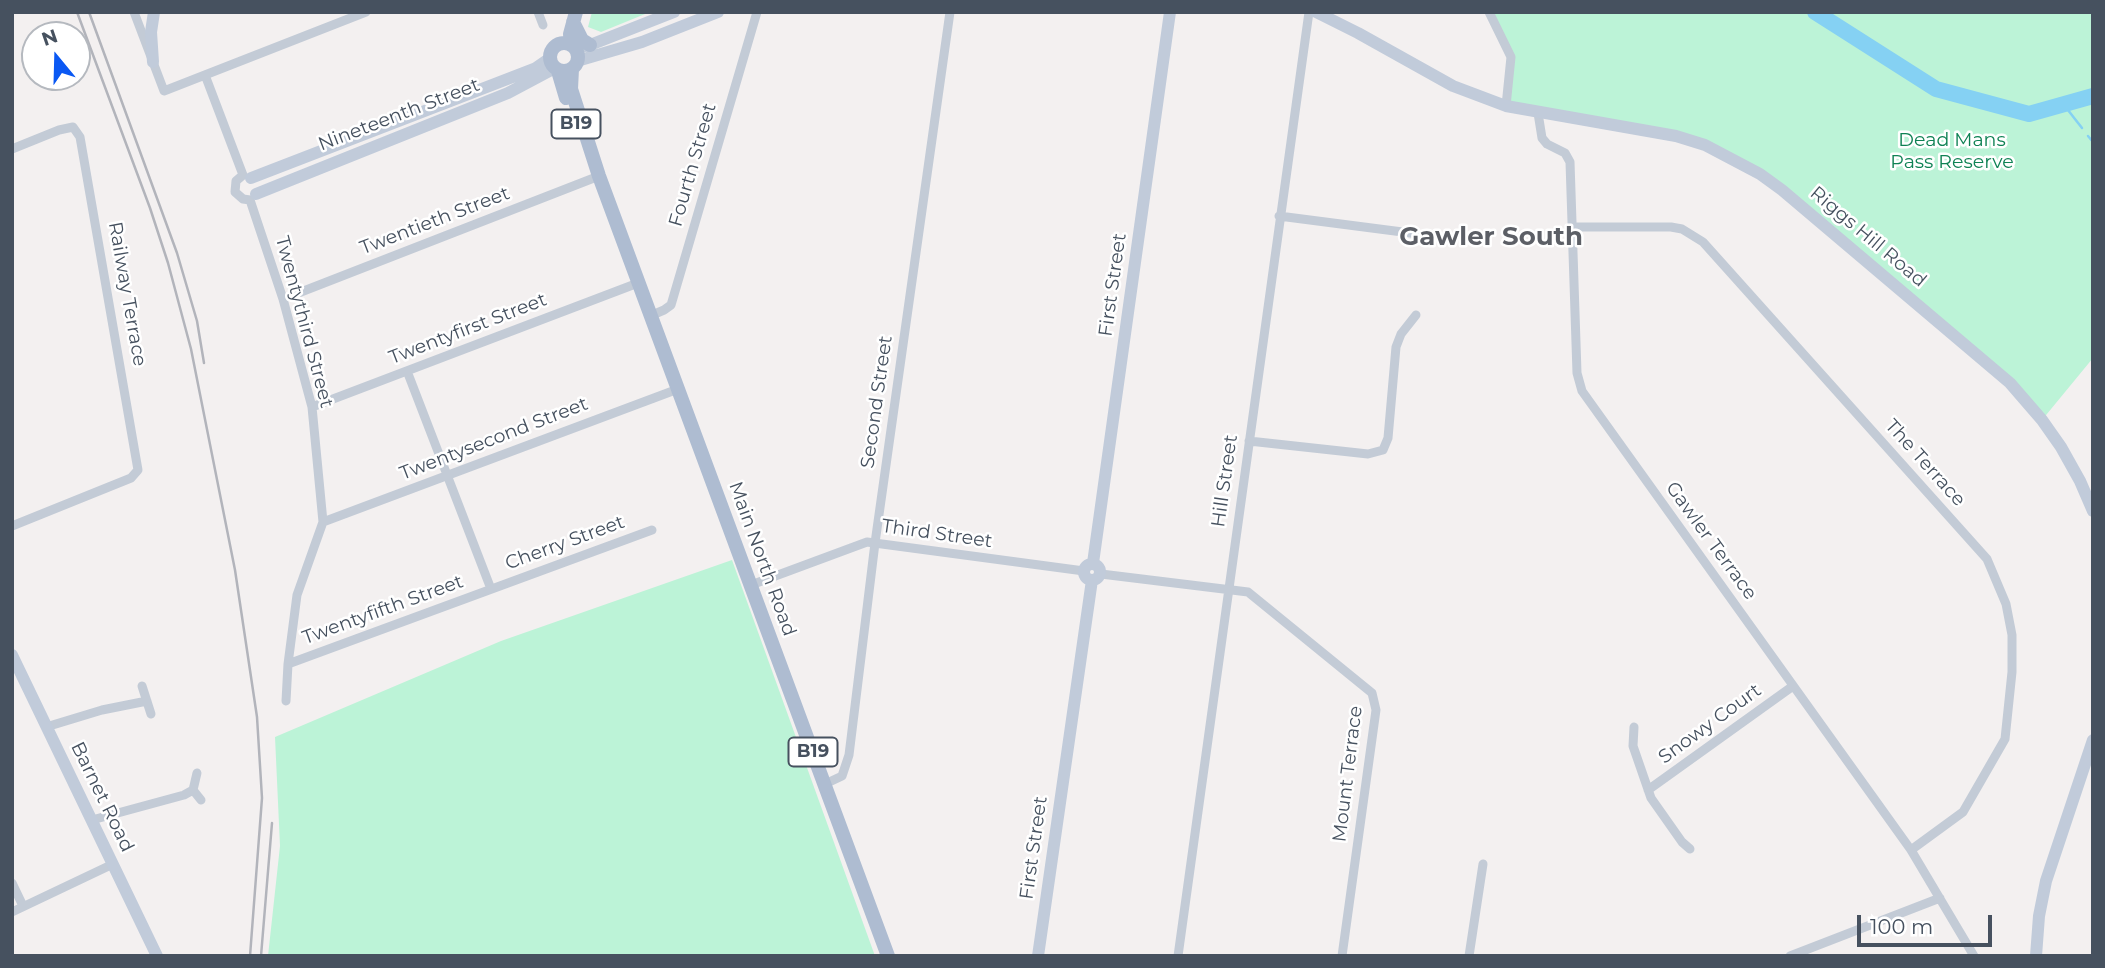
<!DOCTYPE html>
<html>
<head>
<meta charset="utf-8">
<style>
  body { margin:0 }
  #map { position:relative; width:2105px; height:968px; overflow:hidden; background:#f3f0f0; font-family:Montserrat,sans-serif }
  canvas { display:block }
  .frame { position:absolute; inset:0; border:14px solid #46515f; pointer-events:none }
  .north { position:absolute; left:21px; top:21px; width:70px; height:70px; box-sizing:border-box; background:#fff; border:2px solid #b5b9bf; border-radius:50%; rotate:341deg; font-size:19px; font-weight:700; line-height:28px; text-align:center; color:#46515f }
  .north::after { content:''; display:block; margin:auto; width:24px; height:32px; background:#0a58f3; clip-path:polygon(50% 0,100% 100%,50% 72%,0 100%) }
  .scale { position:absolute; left:1857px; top:915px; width:135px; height:32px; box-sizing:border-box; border:4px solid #46515f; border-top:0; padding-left:9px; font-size:21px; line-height:24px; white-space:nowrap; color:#46515f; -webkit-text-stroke:5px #fff; paint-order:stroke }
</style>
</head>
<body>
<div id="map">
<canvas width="2105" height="968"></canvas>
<div class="frame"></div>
<div class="north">N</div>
<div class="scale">100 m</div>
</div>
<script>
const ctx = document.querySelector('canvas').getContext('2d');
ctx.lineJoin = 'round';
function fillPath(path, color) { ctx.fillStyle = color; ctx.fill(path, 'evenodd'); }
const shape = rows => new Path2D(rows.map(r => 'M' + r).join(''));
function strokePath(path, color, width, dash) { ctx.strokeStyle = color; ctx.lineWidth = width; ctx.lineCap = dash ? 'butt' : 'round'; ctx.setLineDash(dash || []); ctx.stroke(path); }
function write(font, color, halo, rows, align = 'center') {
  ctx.font = font + ' Montserrat,sans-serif'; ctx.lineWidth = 5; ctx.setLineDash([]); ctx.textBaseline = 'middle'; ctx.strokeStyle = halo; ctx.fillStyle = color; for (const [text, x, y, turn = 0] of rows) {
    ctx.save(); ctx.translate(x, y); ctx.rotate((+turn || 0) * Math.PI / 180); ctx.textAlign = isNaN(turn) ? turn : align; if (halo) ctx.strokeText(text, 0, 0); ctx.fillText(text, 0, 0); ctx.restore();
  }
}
fillPath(shape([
  [592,12,650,12,601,32,588,27],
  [1489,12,2093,12,2093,358,2042,420,2020,395,1782,190,1705,145,1506,106,1511,68],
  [732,560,875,956,268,956,280,846,275,737,501,641]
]), '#bcf3d7');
strokePath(shape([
  [2064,105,2082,128],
  [2088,136,2093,142]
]), '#85d1f3', 2.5);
strokePath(shape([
  [1815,12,1936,89,2029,114,2093,96]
]), '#85d1f3', 16);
strokePath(shape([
  [134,12,164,91,366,12],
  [538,12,543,25],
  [1489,12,1511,57,1506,106],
  [205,75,243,175],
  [1538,113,1542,138,1547,144,1565,153,1570,162,1577,373,1582,391,1911,850,1974,956],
  [12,149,59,130,73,127,80,137,138,470,131,478,12,526],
  [243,175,236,181,235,192,243,199,250,200],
  [250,200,283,299,312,407,323,522,297,595,288,664,286,701],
  [1279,216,1418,234],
  [1573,227,1671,227,1682,229,1703,242,1987,559,2006,604,2012,635,2012,672,2005,739,1963,812,1911,850],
  [283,299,599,176],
  [650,316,664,310,671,305,757,12],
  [407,371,491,589],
  [312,407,638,283],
  [1249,441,1368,454,1383,450,1388,438,1396,347,1401,334,1416,315],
  [323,522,678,389],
  [1101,574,1248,592,1372,693,1376,710,1342,956],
  [751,585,867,542,1084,571],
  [288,664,652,530],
  [142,686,151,714],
  [46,727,102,710,147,701],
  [1634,727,1633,746,1651,798,1682,842,1690,849],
  [825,784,842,776,849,755,875,543,950,12],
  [193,790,201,800],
  [1648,790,1793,686],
  [92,820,184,795,193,790,197,773],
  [12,883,23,906],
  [12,912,113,864],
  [1178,956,1309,12],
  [1469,956,1483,864],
  [1790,956,1940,898]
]), '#c3cbd6', 9);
strokePath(shape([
  [1316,12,1358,33,1453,86,1506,106,1676,136,1705,145,1760,174,1782,190,2010,383,2042,420,2061,447,2080,481,2093,511],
  [574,48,590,45,674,12],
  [577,61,642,42,718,12],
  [153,62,151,32,154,12],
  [251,178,536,68,549,59],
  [256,194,508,93,555,68],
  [1093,563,1170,12],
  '1084 572a8 8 0 1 1 16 0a8 8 0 1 1-16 0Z',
  [12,655,157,956],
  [1038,956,1092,580],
  [2036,956,2039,916,2046,881,2093,740]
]), '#c1cbda', 12);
strokePath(shape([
  [573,22,582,40,590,45],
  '550 57a14 14 0 1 1 28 0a14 14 0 1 1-28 0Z',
  [571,45,570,34,576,12],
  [572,69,571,89,599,176,888,956],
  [558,71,566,98]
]), '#aebcd1', 14);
strokePath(shape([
  [77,12,150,208,168,263,191,349,235,570,257,717,262,798,250,956],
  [89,12,177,253,197,321,204,363],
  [261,956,272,823]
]), '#b2b4bb', 2.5);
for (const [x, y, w] of [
  [576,124,49],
  [813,752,49]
]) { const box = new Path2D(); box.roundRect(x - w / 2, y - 14.5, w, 29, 5); ctx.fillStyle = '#fff'; ctx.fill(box); strokePath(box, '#46515f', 2); }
write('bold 18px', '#46515f', null, [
  ["B19",576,124],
  ["B19",813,752]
]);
write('19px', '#46515f', '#fff', [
  ["Nineteenth Street",399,115,-21],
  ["Fourth Street",693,165,-74],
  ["Twentieth Street",435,221,-21],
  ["Riggs Hill Road",1868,237,40],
  ["First Street",1113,285,-82],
  ["Railway Terrace",127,294,80],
  ["Twentythird Street",304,322,75],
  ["Twentyfirst Street",468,329,-21],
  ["Second Street",877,402,-82],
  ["Twentysecond Street",494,439,-21],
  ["The Terrace",1925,463,48],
  ["Hill Street",1225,481,-82],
  ["Third Street",937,534,8],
  ["Gawler Terrace",1711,541,54],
  ["Cherry Street",565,543,-20],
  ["Main North Road",762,559,70],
  ["Twentyfifth Street",383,610,-20],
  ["Snowy Court",1710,724,-36],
  ["Mount Terrace",1348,774,-83],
  ["Barnet Road",102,797,64],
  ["First Street",1034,848,-82]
]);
write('19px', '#0f8254', '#fff', [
  ["Dead Mans",1952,140],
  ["Pass Reserve",1952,162]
]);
write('bold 26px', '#5c5f66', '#fff', [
  ["Gawler South",1491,237]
]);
</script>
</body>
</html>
